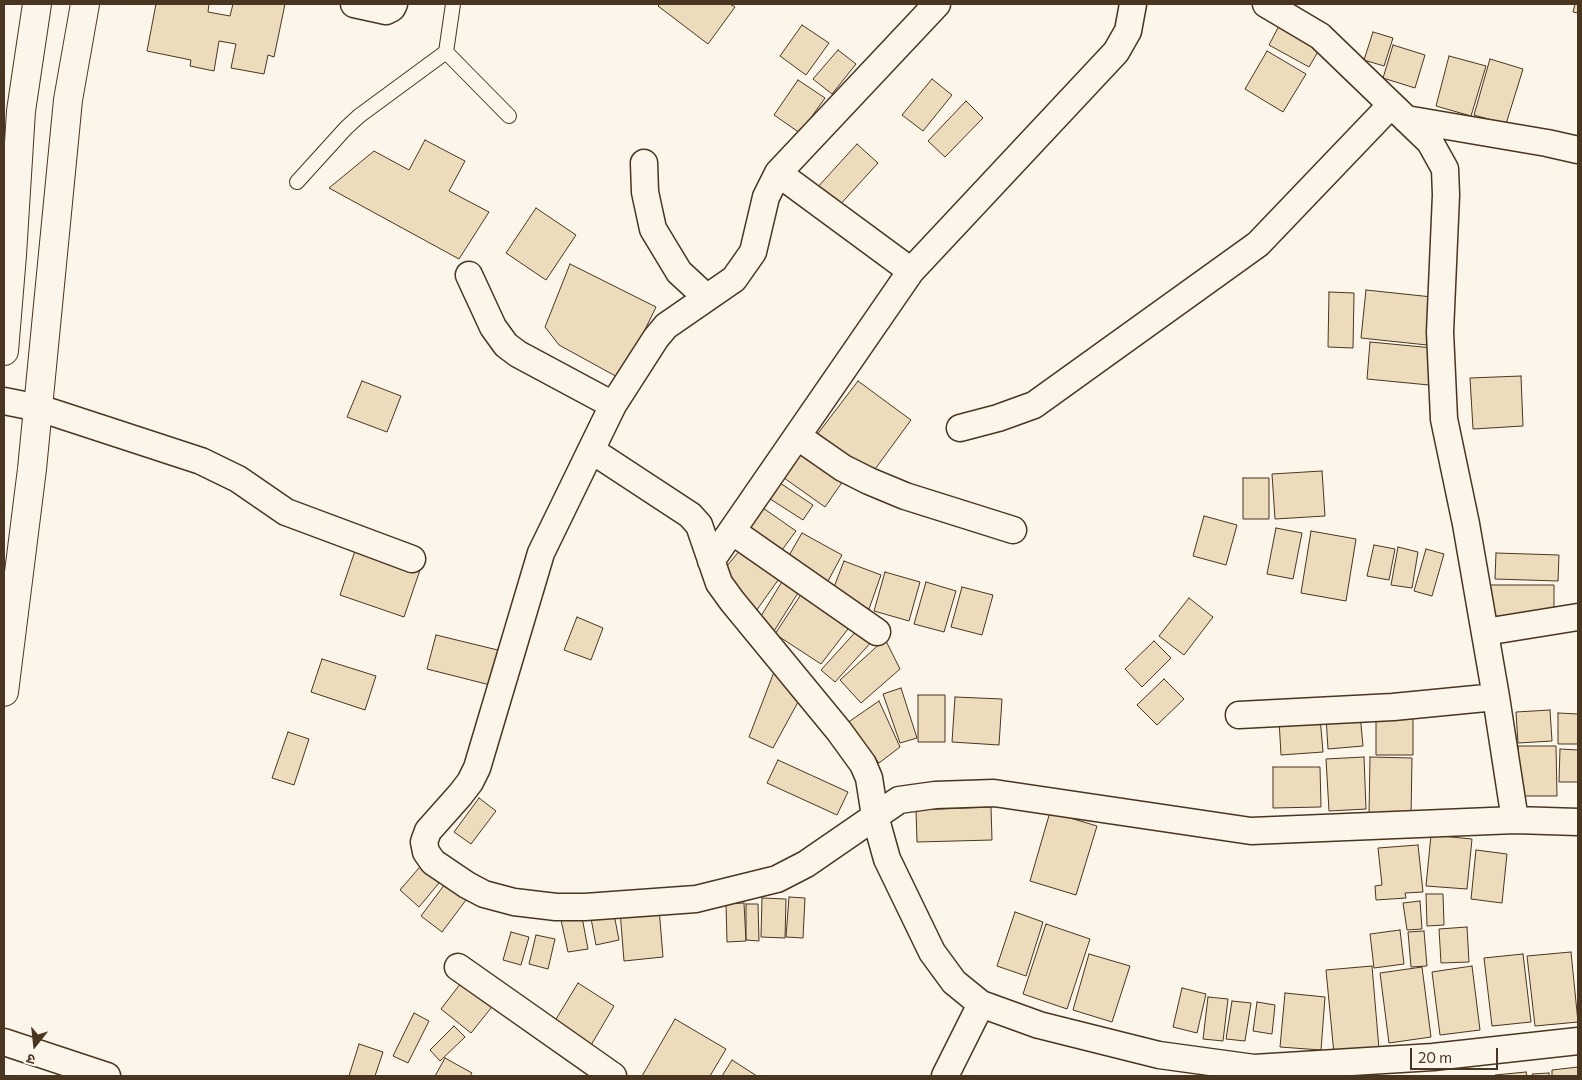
<!DOCTYPE html>
<html>
<head>
<meta charset="utf-8">
<style>
  body { margin:0 }
  #map { position:relative; width:1582px; height:1080px; overflow:hidden; background:#fbf6e9; font-family:Commissioner,"Noto Sans Devanagari",sans-serif }
  canvas { display:block }
  .frame { position:absolute; inset:0; border:5px solid #4a3520; pointer-events:none }
  .north { position:absolute; left:10px; top:1020px; width:50px; height:50px; -webkit-text-stroke:4px #fbf6e9; paint-order:stroke; rotate:196deg; font-size:14px; font-weight:700; line-height:20px; text-align:center; color:#4a3520 }
  .north::after { content:''; display:block; margin:auto; width:18px; height:22px; background:#4a3520; clip-path:polygon(50% 0,100% 100%,50% 72%,0 100%) }
  .scale { position:absolute; left:1410px; top:1048px; width:88px; height:22px; box-sizing:border-box; border:2px solid #4a3520; border-top:0; padding-left:6px; font-size:15px; line-height:18px; white-space:nowrap; color:#4a3520; -webkit-text-stroke:4px #fbf6e9; paint-order:stroke }
</style>
</head>
<body>
<div id="map">
<canvas width="1582" height="1080"></canvas>
<div class="frame"></div>
<div class="north">उ</div>
<div class="scale">20 m</div>
</div>
<script>
const ctx = document.querySelector('canvas').getContext('2d');
ctx.lineJoin = 'round';
function fillPath(path, color) { ctx.fillStyle = color; ctx.fill(path, 'evenodd'); }
const shape = rows => new Path2D(rows.map(r => 'M' + r).join(''));
function strokePath(path, color, width, dash) { ctx.strokeStyle = color; ctx.lineWidth = width; ctx.lineCap = dash ? 'butt' : 'round'; ctx.setLineDash(dash || []); ctx.stroke(path); }
const building = shape([
  [156,4,209,4,208,12,230,16,233,4,285,4,274,57,268,55,264,74,231,68,236,44,219,41,214,71,190,66,191,60,147,51,156,4],
  [660,4,730,4,735,7,708,44,658,6,660,4],
  [1575,4,1578,4,1578,13,1573,12,1575,4],
  [1281,22,1322,45,1309,67,1269,45,1281,22],
  [802,25,829,43,806,75,780,56,802,25],
  [1373,32,1393,38,1384,66,1364,60,1373,32],
  [1393,45,1425,55,1415,88,1383,78,1393,45],
  [838,50,856,64,832,94,813,79,838,50],
  [1267,51,1306,74,1283,112,1245,89,1267,51],
  [1449,56,1486,66,1471,116,1436,106,1449,56],
  [1490,59,1523,69,1506,124,1474,115,1490,59],
  [932,79,952,95,923,131,902,115,932,79],
  [798,80,825,98,800,133,774,115,798,80],
  [966,101,983,118,945,157,928,141,966,101],
  [425,140,465,161,449,191,489,212,459,259,329,188,374,151,409,170,425,140],
  [857,144,878,163,837,208,816,189,857,144],
  [536,208,576,235,546,280,506,253,536,208],
  [570,264,656,307,621,379,559,345,545,327,570,264],
  [1366,290,1432,297,1427,345,1361,338,1366,290],
  [1329,292,1354,293,1353,348,1328,347,1329,292],
  [1370,342,1433,348,1429,385,1367,379,1370,342],
  [1521,376,1523,426,1473,429,1470,378,1521,376],
  [362,381,401,396,387,432,347,417,362,381],
  [858,381,911,420,870,476,816,436,858,381],
  [797,445,845,478,825,507,777,473,797,445],
  [1322,471,1325,516,1275,519,1272,474,1322,471],
  [1243,478,1269,478,1269,519,1243,519,1243,478],
  [774,479,813,505,803,520,764,495,774,479],
  [763,508,796,531,776,558,744,535,763,508],
  [1204,516,1237,525,1226,565,1193,556,1204,516],
  [1276,528,1302,533,1293,579,1267,574,1276,528],
  [1311,531,1356,539,1346,601,1301,593,1311,531],
  [802,533,842,555,828,581,787,559,802,533],
  [357,545,421,567,404,617,340,595,357,545],
  [1374,545,1395,549,1389,580,1367,576,1374,545],
  [1398,547,1418,552,1412,588,1391,585,1398,547],
  [741,549,781,576,756,611,721,573,741,549],
  [1426,549,1444,554,1432,596,1414,591,1426,549],
  [1496,553,1559,555,1558,581,1495,579,1496,553],
  [844,561,881,575,869,609,831,595,844,561],
  [885,572,920,582,909,621,874,611,885,572],
  [786,575,803,585,774,631,758,621,786,575],
  [926,582,956,591,944,632,914,624,926,582],
  [1487,585,1554,585,1554,618,1486,617,1487,585],
  [962,587,993,595,982,635,951,627,962,587],
  [802,593,851,625,821,664,775,634,802,593],
  [1189,598,1213,617,1184,655,1159,636,1189,598],
  [577,617,603,628,591,660,564,650,577,617],
  [860,627,874,639,835,682,821,670,860,627],
  [436,635,506,652,498,687,427,669,436,635],
  [885,639,900,669,861,703,840,680,885,639],
  [1154,641,1171,658,1142,687,1125,669,1154,641],
  [322,659,376,676,365,710,311,692,322,659],
  [774,672,804,691,773,748,749,737,774,672],
  [1164,679,1184,699,1157,725,1137,705,1164,679],
  [901,688,917,738,900,743,883,694,901,688],
  [918,695,945,695,945,742,918,742,918,695],
  [955,697,1002,699,999,745,952,742,955,697],
  [879,701,900,747,879,763,847,723,879,701],
  [1550,710,1552,741,1518,743,1516,712,1550,710],
  [1376,712,1413,712,1413,755,1376,755,1376,712],
  [1558,713,1578,714,1578,744,1558,744,1558,713],
  [1360,714,1363,746,1328,749,1326,716,1360,714],
  [1320,717,1323,752,1281,755,1279,720,1320,717],
  [288,732,309,739,294,785,272,778,288,732],
  [1518,746,1556,746,1557,796,1519,796,1518,746],
  [1560,749,1578,750,1578,782,1559,782,1560,749],
  [1364,757,1366,809,1329,811,1326,759,1364,757],
  [1370,757,1412,758,1411,816,1369,815,1370,757],
  [778,760,848,792,837,815,767,783,778,760],
  [1273,767,1320,767,1321,807,1273,808,1273,767],
  [479,798,496,811,471,844,454,832,479,798],
  [991,807,992,840,917,842,916,810,991,807],
  [1050,812,1097,826,1076,895,1030,881,1050,812],
  [1431,835,1472,839,1467,889,1426,886,1431,835],
  [1418,845,1423,892,1405,893,1406,898,1376,900,1375,886,1382,885,1378,848,1418,845],
  [1476,850,1507,854,1502,903,1471,899,1476,850],
  [425,861,444,877,419,907,400,890,425,861],
  [448,880,469,896,442,932,421,916,448,880],
  [1426,894,1443,894,1444,925,1427,926,1426,894],
  [789,897,805,898,803,938,786,937,789,897],
  [762,898,786,899,785,938,761,937,762,898],
  [1420,901,1422,929,1407,930,1403,903,1420,901],
  [744,903,746,941,727,942,726,904,744,903],
  [746,904,758,904,759,941,746,940,746,904],
  [659,908,663,957,624,961,620,911,659,908],
  [613,909,619,940,596,945,590,913,613,909],
  [1015,912,1043,922,1026,976,997,966,1015,912],
  [582,917,588,949,568,952,561,920,582,917],
  [1046,924,1090,939,1067,1009,1023,994,1046,924],
  [1467,927,1469,962,1441,963,1439,929,1467,927],
  [1400,930,1404,964,1374,968,1370,934,1400,930],
  [1424,931,1427,966,1411,967,1408,932,1424,931],
  [511,932,529,937,521,965,503,960,511,932],
  [536,935,555,939,548,969,529,964,536,935],
  [1571,952,1578,1022,1535,1026,1527,956,1571,952],
  [1089,954,1130,966,1112,1022,1073,1010,1089,954],
  [1523,954,1531,1022,1492,1026,1484,958,1523,954],
  [1372,966,1379,1049,1334,1054,1326,970,1372,966],
  [1472,966,1480,1030,1440,1035,1432,972,1472,966],
  [1422,967,1431,1037,1389,1043,1380,973,1422,967],
  [464,979,495,1003,471,1033,441,1009,464,979],
  [578,983,614,1006,587,1052,550,1029,578,983],
  [1182,988,1206,994,1197,1033,1173,1027,1182,988],
  [1285,993,1325,997,1321,1050,1280,1047,1285,993],
  [1208,997,1228,999,1223,1041,1203,1039,1208,997],
  [1232,1001,1251,1003,1245,1041,1226,1039,1232,1001],
  [1257,1002,1275,1005,1272,1034,1253,1031,1257,1002],
  [414,1013,429,1021,408,1063,393,1056,414,1013],
  [675,1019,726,1049,710,1076,642,1076,675,1019],
  [454,1026,465,1037,440,1061,430,1050,454,1026],
  [359,1044,383,1052,375,1076,349,1076,359,1044],
  [445,1058,472,1073,470,1076,435,1076,445,1058],
  [732,1060,757,1076,722,1076,732,1060],
  [1578,1067,1578,1076,1552,1076,1552,1070,1578,1067],
  [1526,1072,1527,1076,1496,1076,1495,1075,1526,1072],
  [1549,1073,1549,1076,1533,1076,1532,1074,1549,1073]
]);
fillPath(building, '#ecdcbc');
strokePath(building, '#4a3520', 1);
const lane = shape([
  [453,4,446,52,509,116],
  [297,182,346,128,359,116,446,52]
]);
const street = shape([
  [354,4,386,11,392,8,394,4],
  [937,4,778,173,766,197,753,252,734,279,666,326,656,338,613,405,541,553,477,768,470,782,460,795,428,831,424,842,426,852,433,862,467,885,484,894,514,902,556,907,585,907,696,899,777,879,806,864,899,800,935,795,994,793,1251,831,1515,820,1578,822],
  [1266,4,1320,36,1430,142,1445,169,1446,195,1440,332,1444,419,1466,524,1496,697,1515,820],
  [1406,119,1547,143,1578,150],
  [644,163,645,192,653,229,679,272,706,297],
  [778,173,911,271],
  [469,275,493,327,506,345,518,354,613,405],
  [4,401,39,408,201,461,238,479,286,512,412,559],
  [960,428,998,418,1034,405,1258,244,1391,105],
  [797,436,843,468,869,481,905,496,1013,530],
  [591,450,690,515,699,525,719,583,732,601,839,731,863,764,869,778,875,816,887,859,932,952,954,982,981,1004,1039,1025,1159,1055,1254,1068,1433,1057,1578,1041],
  [732,531,877,632],
  [711,561,911,271,1116,52,1128,31,1133,4],
  [1485,632,1578,617],
  [1239,715,1393,707,1496,697],
  [458,967,613,1076],
  [4,1042,107,1076],
  [945,1076,981,1004]
]);
const secondary = shape([
  [4,351,12,255,21,111,37,4],
  [4,692,32,469,68,100,85,4]
]);
strokePath(lane, '#4a3520', 16);
strokePath(street, '#4a3520', 29);
strokePath(secondary, '#4a3520', 30);
strokePath(lane, '#fbf6e9', 14);
strokePath(street, '#fbf6e9', 26);
strokePath(secondary, '#fbf6e9', 28);
</script>
</body>
</html>
